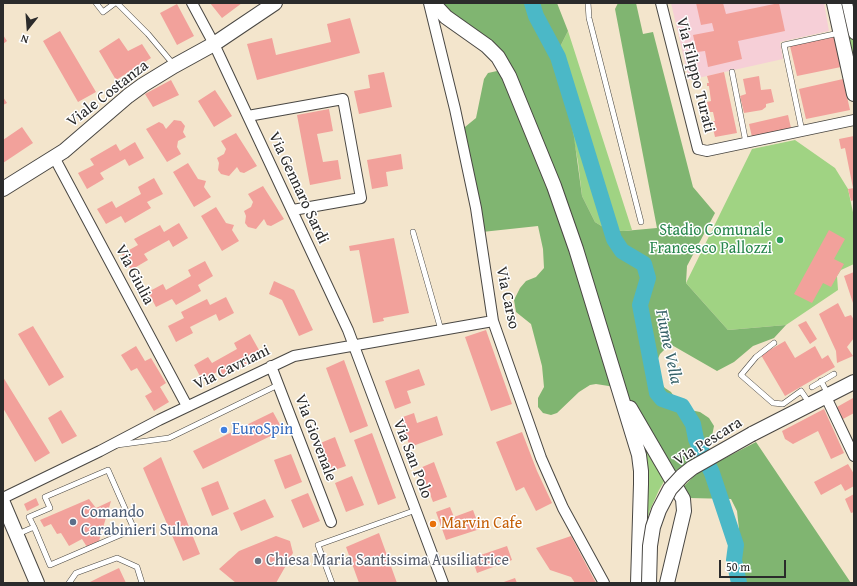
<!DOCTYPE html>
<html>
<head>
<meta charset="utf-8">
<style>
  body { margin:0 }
  #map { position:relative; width:857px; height:586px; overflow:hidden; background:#f3e5cc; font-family:"Gentium Book Plus",serif }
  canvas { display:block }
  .frame { position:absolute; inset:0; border:4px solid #2b2b2b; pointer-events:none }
  .north { position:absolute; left:8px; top:8px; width:40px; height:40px; -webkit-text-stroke:3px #fff; paint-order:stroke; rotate:197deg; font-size:11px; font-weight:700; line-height:16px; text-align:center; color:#2b2b2b }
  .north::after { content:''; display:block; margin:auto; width:14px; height:18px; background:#2b2b2b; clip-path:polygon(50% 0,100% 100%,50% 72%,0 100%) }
  .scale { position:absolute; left:719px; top:560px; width:67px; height:18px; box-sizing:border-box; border:2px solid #2b2b2b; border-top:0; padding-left:5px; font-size:12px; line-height:14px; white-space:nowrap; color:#2b2b2b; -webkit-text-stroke:3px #fff; paint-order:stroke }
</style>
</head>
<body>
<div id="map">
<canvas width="857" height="586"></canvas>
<div class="frame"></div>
<div class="north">N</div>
<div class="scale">50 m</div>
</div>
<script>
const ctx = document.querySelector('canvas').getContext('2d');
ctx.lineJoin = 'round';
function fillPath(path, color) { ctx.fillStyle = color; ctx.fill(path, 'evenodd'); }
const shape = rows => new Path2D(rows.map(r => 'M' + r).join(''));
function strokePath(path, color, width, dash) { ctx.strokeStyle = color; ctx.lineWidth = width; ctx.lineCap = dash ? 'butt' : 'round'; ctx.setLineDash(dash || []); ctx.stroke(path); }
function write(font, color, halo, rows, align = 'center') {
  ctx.font = font + ' "Gentium Book Plus",serif'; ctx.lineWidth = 3; ctx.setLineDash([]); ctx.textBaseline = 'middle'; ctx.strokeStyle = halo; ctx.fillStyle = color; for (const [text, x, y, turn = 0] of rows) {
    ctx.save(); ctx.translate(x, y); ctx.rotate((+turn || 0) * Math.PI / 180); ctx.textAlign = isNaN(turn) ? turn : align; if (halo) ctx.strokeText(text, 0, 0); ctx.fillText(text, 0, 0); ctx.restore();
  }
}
fillPath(shape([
  [671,3,824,3,829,31,780,42,783,59,689,80]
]), '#f6cfd7');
fillPath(shape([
  [839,3,854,3,854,72],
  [568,31,632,230,624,231,608,230,595,222,582,196,578,162,568,110,554,64,554,59],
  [795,140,835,168,848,189,854,217,854,264,841,270,837,276,838,290,786,325,728,330,686,283,752,149],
  [642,438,666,478,659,490,650,510,643,534]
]), '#a0d383');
fillPath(shape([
  [442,3,557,3,568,31,554,59,554,64,568,110,574,137,582,196,595,222,608,230,624,231,657,228,615,9,618,3,636,3,643,34,653,32,693,187,715,213,687,266,686,283,728,330,786,325,774,338,753,346,734,362,717,371,670,344,660,354,657,361,658,379,665,388,671,392,675,398,676,407,700,412,709,418,714,426,710,446,696,458,689,461,673,473,631,405,621,383,513,70,450,15],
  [497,71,504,77,554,196,615,387,596,384,590,385,579,392,557,413,551,415,543,413,538,407,538,398,544,387,542,366,531,324,516,312,514,300,520,288,526,281,536,277,544,268,543,249,538,226,482,232,463,131,465,127,476,118,484,79,488,73],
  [756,442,851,583,743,583,741,578,737,560,737,539,739,529,737,511,731,499,689,498,683,487,694,476,704,469]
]), '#80b571');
strokePath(shape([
  [532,3,536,16,558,57,614,239,622,251,644,264,648,278,640,305,657,393,662,399,682,406,693,424,696,439,712,473,736,545,734,560,739,583]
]), '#4bb8c7', 16);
fillPath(shape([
  [210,3,242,3,222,18],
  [696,3,723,3,726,14,779,3,785,31,738,41,742,59,708,67,705,51,697,52,693,35,714,31,712,23,701,25],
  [177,4,194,36,177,45,160,13],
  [350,18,360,53,257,80,247,44,272,38,276,55,331,42,327,24],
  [60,31,96,92,78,102,43,41],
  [3,35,7,41,3,44],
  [834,36,841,67,797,76,790,46],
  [119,38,128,51,142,44,151,58,116,80,99,51],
  [384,72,392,107,359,114,354,91,370,88,368,75],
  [724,72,737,133,715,137,713,128,716,127,715,124,710,125,709,121,715,121,713,112,710,112,707,102,711,101,709,86,707,86,707,83,709,83,707,76],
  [759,76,761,90,771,89,774,102,766,104,766,107,762,110,744,113,740,96,746,94,743,79],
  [843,79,850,110,806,119,799,89],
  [171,80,179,95,153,107,145,94],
  [215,90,232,116,214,127,198,101],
  [3,97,7,103,3,105],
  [329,109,333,131,317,134,323,162,338,160,341,179,310,185,297,115],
  [788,115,791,128,752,137,749,124],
  [174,120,181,121,185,126,183,132,186,137,178,141,177,147,181,154,167,162,146,129,159,122,163,124,166,129],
  [22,127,33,143,3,163,3,140],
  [236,133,257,166,244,173,240,172,237,167,229,176,221,174,218,170,219,163,217,158,224,154,226,149,221,141],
  [854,136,854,188,853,188,845,148,841,149,839,139],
  [135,142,144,158,129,166,125,159,100,173,104,179,87,189,78,173,94,165,90,159,116,144,120,151],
  [401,154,403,169,386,172,388,186,372,189,367,160],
  [188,163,198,179,206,181,204,187,211,197,194,207,173,172],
  [154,178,163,194,147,202,151,208,125,223,121,216,106,224,97,209,112,201,116,208,141,194,138,187],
  [263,186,284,219,271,226,267,225,264,219,256,229,248,227,245,223,246,216,244,211,251,207,253,202,248,194],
  [854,188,854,200,851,201,848,189],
  [216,207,226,223,234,225,232,230,239,241,222,251,201,216],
  [179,223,188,238,173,247,169,240,144,254,148,260,131,270,122,254,138,245,134,239,160,225,164,232],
  [829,230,845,239,834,259,844,264,831,287,823,283,812,303,794,294],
  [394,238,409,313,383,318,384,321,373,323,359,250,350,251,349,246],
  [205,261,213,276,198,285,201,291,176,305,172,299,156,307,148,292,163,284,166,290,191,276,188,270],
  [854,272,854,306,844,276],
  [274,281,294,290,313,330,299,336,282,300,269,294],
  [226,297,234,313,219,321,216,314,190,327,193,333,176,342,168,326,184,318,181,312,207,299,210,305],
  [838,303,845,317,851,315,854,320,854,338,847,347,853,356,837,363,836,351,819,314],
  [806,321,817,339,810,344,798,325],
  [33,326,64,377,49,386,18,334],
  [486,330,512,404,491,411,465,337],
  [250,334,259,350,244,358,247,364,221,379,217,372,202,380,194,365,208,357,212,363,237,349,234,343],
  [785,341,795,358,815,346,822,359,828,355,835,367,785,396,761,355],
  [136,346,145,361,151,358,166,383,160,387,169,402,154,411,145,396,152,392,137,368,131,371,121,355],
  [344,360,368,426,350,433,326,368],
  [419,369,425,385,407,391,411,403,395,409,385,381],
  [3,377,50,453,35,462,3,408],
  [853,398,854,413,843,419,837,407],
  [824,409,844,453,831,459,818,431,793,444,785,439,782,431],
  [61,410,77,436,62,444,48,418],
  [273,412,283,430,203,469,193,451],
  [414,413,417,423,437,416,443,435,410,447,400,418],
  [522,432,537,471,552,503,536,511,524,487,516,491,496,442],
  [372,433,396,498,378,505,354,440],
  [335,437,346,466,329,472,318,444],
  [291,454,302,482,285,489,274,460],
  [161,457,200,554,183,561,143,468],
  [434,462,447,497,433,502,420,468],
  [848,464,854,474,854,486,845,491,841,484,821,495,814,482],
  [352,476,364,505,346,512,335,483],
  [218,481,229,509,212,516,201,488],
  [308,493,320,521,303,528,291,500],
  [854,494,854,512,851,513,845,499],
  [36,498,39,505,27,511,24,504],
  [89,499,96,508,111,501,99,541,87,547,82,539,69,546,61,533,57,534,51,524,44,527,40,520],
  [265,499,274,517,241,531,233,513],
  [450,507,454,517,473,510,480,529,446,540,436,512],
  [379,533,397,583,359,583,346,547],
  [276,536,290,541,293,553,276,583,236,583,219,569,239,551],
  [571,536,596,583,575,583,571,577,550,570,536,548],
  [507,546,512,560,477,573,472,558],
  [119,568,126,583,88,583,102,576],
  [515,578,517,583,501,583]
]), '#f2a19b');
const lane = shape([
  [96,3,103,12,115,3],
  [117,3,148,34,174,65],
  [588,3,589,18,641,222],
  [732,72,746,143],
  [802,131,784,45,839,33],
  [413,232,441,330],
  [774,343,756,357,741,375,773,403,783,404,801,391,810,404],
  [821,381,828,394],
  [812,387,834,374],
  [117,445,169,438,278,385],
  [18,534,34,527,50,565,134,529,108,470,45,497,50,508,29,517,34,527],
  [69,583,76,573,117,558,137,567,142,583],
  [332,583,318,545,416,510]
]);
const street = shape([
  [192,3,214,44,348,330,443,583],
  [429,3,455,109,476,208,493,321,541,458,563,508,604,583],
  [661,3,698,149,707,151,854,120],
  [847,3,854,34],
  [248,116,343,99,361,198,293,210],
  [54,157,187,406],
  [271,366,331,522],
  [826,397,854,456],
  [3,498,100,451,159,420,294,356,493,321]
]);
const secondary = shape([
  [433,3,446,17,487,46,498,57,509,76,554,186,576,249,639,455,641,471,641,484,638,583],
  [834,3,854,94],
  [3,189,64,151,128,96,143,85,174,66,214,44,275,3],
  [630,408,683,499,684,511,667,583],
  [752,434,854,382],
  [3,503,37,583]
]);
strokePath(lane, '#494743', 6);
strokePath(street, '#494743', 12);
strokePath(secondary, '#494743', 16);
strokePath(lane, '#fff', 5);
strokePath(street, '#fff', 10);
strokePath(secondary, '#fff', 14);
const secondaryBridge = shape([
  [649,583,650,546,653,527,659,510,670,489,682,476,692,468,752,434]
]);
strokePath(secondaryBridge, '#494743', 16, []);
strokePath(secondaryBridge, '#fff', 14);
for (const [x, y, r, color] of [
  [780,240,4,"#2e9e5b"],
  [224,430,4,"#3f7fe0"],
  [73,522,4,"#5c6f8a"],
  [433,524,4,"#e8710a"],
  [258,561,4,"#6b7280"]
]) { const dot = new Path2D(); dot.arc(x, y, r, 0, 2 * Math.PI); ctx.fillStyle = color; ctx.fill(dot); strokePath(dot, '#fff', 1.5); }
write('16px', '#2b2b2b', '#fff', [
  ["Via Filippo Turati",695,75,76],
  ["Viale Costanza",108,94,-38],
  ["Via Gennaro Sardi",298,188,65],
  ["Via Giulia",134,275,62],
  ["Via Carso",507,298,78],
  ["Via Cavriani",232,368,-26],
  ["Via Giovenale",315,438,69],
  ["Via Pescara",708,442,-32],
  ["Via San Polo",412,459,69]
]);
write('16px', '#27864d', '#fff', [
  ["Stadio Comunale",772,231],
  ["Francesco Pallozzi",772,249]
], 'right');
write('16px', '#366cbe', '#fff', [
  ["EuroSpin",232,430]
], 'left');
write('16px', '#4e5e75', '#fff', [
  ["Comando",81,513],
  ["Carabinieri Sulmona",81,531]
], 'left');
write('16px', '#c56008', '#fff', [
  ["Marvin Cafe",441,524]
], 'left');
write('16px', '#5b616d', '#fff', [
  ["Chiesa Maria Santissima Ausiliatrice",266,561]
], 'left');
write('italic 17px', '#386369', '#fff', [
  ["Fiume Vella",668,347,78]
]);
</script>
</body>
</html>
